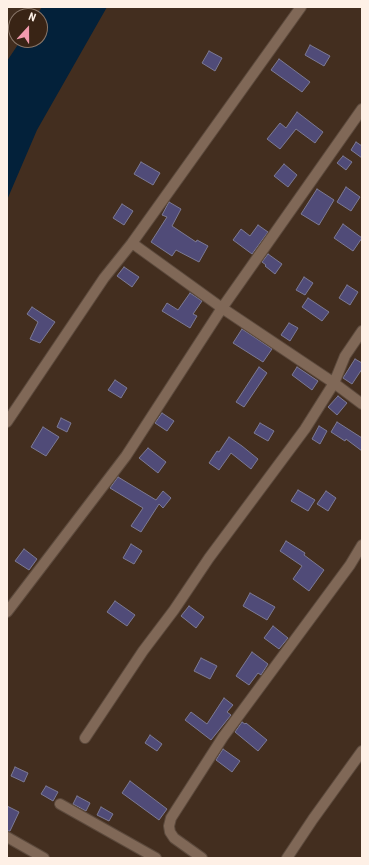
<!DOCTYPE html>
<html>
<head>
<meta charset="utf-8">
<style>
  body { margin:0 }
  #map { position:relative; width:369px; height:865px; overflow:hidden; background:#432e1f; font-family:"Roboto Condensed",sans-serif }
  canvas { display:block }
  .frame { position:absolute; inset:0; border:8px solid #fef0e6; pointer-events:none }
  .north { position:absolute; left:8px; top:8px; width:40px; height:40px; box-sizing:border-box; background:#392415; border:1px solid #887669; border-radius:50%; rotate:21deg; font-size:11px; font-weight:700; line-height:16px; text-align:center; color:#fef0e6 }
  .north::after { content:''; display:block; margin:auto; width:14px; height:18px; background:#f29aad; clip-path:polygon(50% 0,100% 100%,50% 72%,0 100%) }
</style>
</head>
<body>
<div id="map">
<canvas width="369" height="865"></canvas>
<div class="frame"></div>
<div class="north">N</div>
</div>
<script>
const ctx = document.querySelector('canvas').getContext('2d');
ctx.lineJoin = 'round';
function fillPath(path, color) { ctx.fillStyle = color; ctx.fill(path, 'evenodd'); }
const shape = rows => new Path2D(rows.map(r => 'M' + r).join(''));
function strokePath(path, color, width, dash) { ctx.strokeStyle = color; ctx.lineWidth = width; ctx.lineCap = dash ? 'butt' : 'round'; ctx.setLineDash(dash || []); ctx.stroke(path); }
fillPath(shape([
  [42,7,107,7,37,130,7,200,7,61,21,40,40,40,40,16,36,16]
]), '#03213a');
const building = shape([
  [310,45,330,56,324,66,305,55,310,45],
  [209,51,222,58,215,71,202,63,209,51],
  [279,59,310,82,302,92,271,70,279,59],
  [297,112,323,132,315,143,296,129,280,149,267,139,280,123,286,128,297,112],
  [356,142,362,146,362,158,351,150,356,142],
  [343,156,352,162,346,170,337,163,343,156],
  [141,162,160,173,153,185,134,174,141,162],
  [284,164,297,175,288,187,274,176,284,164],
  [346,187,360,197,351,211,337,202,346,187],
  [317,189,334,200,319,225,301,214,317,189],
  [169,202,181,209,172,226,196,242,197,240,208,246,199,262,176,250,172,256,151,242,167,217,162,215,169,202],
  [122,204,133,211,124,225,113,218,122,204],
  [343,224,362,238,353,251,334,238,343,224],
  [258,225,268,232,252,254,233,240,241,229,250,236,258,225],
  [268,254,282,264,275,274,265,266,266,265,262,262,268,254],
  [124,267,139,277,132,287,117,276,124,267],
  [304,277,313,283,305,295,296,290,304,277],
  [347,285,358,292,350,305,339,298,347,285],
  [190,293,202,301,193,314,197,316,190,328,162,311,167,303,178,310,190,293],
  [308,298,329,312,322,321,302,307,308,298],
  [32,307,55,322,40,343,30,339,38,322,27,314,32,307],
  [289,323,298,328,290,341,281,335,289,323],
  [242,329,272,349,263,362,233,343,242,329],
  [355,359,362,363,362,369,352,384,343,378,355,359],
  [259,367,267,373,244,407,236,402,259,367],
  [297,367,318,381,312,390,292,375,297,367],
  [115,380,127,388,121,398,108,390,115,380],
  [338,396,347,403,337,415,328,407,338,396],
  [162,413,174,421,167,431,155,423,162,413],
  [61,418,71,423,67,432,57,427,61,418],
  [337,422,362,438,362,451,346,439,345,441,331,432,337,422],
  [260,423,274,431,268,441,254,433,260,423],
  [319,426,327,431,320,444,312,439,319,426],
  [43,427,59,437,46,456,31,447,43,427],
  [229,437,242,446,258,459,251,469,231,453,219,470,209,463,217,451,219,452,229,437],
  [148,448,166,462,158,473,139,458,148,448],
  [118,477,156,500,163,491,171,498,163,508,159,504,141,532,131,526,143,508,110,488,118,477],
  [298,490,315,500,308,511,291,501,298,490],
  [326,491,336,498,328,511,317,504,326,491],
  [286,541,305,553,304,555,324,570,309,591,293,579,302,566,280,551,286,541],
  [131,544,142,551,134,564,123,558,131,544],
  [24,549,37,559,29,570,15,561,24,549],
  [250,593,275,607,267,620,243,606,250,593],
  [115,601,135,615,127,626,107,612,115,601],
  [189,606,204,617,196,628,181,616,189,606],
  [273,626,288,638,279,649,264,638,273,626],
  [252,652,268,664,261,675,258,673,249,685,236,676,252,652],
  [201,658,217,666,210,679,194,671,201,658],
  [224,698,233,705,227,712,231,715,211,740,185,720,191,712,207,724,224,698],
  [242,722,245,724,246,723,267,740,258,751,235,732,242,722],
  [150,735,162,744,157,751,145,743,150,735],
  [223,749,240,761,232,772,216,760,223,749],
  [15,767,28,773,24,782,11,776,15,767],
  [130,781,167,809,159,820,122,793,130,781],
  [46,786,58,792,53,801,41,794,46,786],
  [77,796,90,803,86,811,73,804,77,796],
  [7,806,19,812,10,831,7,831,7,806],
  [101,807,113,814,109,821,97,815,101,807]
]);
fillPath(building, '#504b78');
strokePath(building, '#7c7a94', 1);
const street = shape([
  [132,243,222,308,334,383,362,404],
  [7,422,104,278,132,243,301,7],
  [7,612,126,456,222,308,362,109],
  [85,738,143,651,174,610,209,558,305,429,334,383,345,356,362,331],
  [60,804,156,858],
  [7,837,44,858],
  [202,858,174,838,170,832,169,826,171,818,223,737,350,565,362,545],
  [287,858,313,819,362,751]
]);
strokePath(street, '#5c4a3d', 12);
strokePath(street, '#806857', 10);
</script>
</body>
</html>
